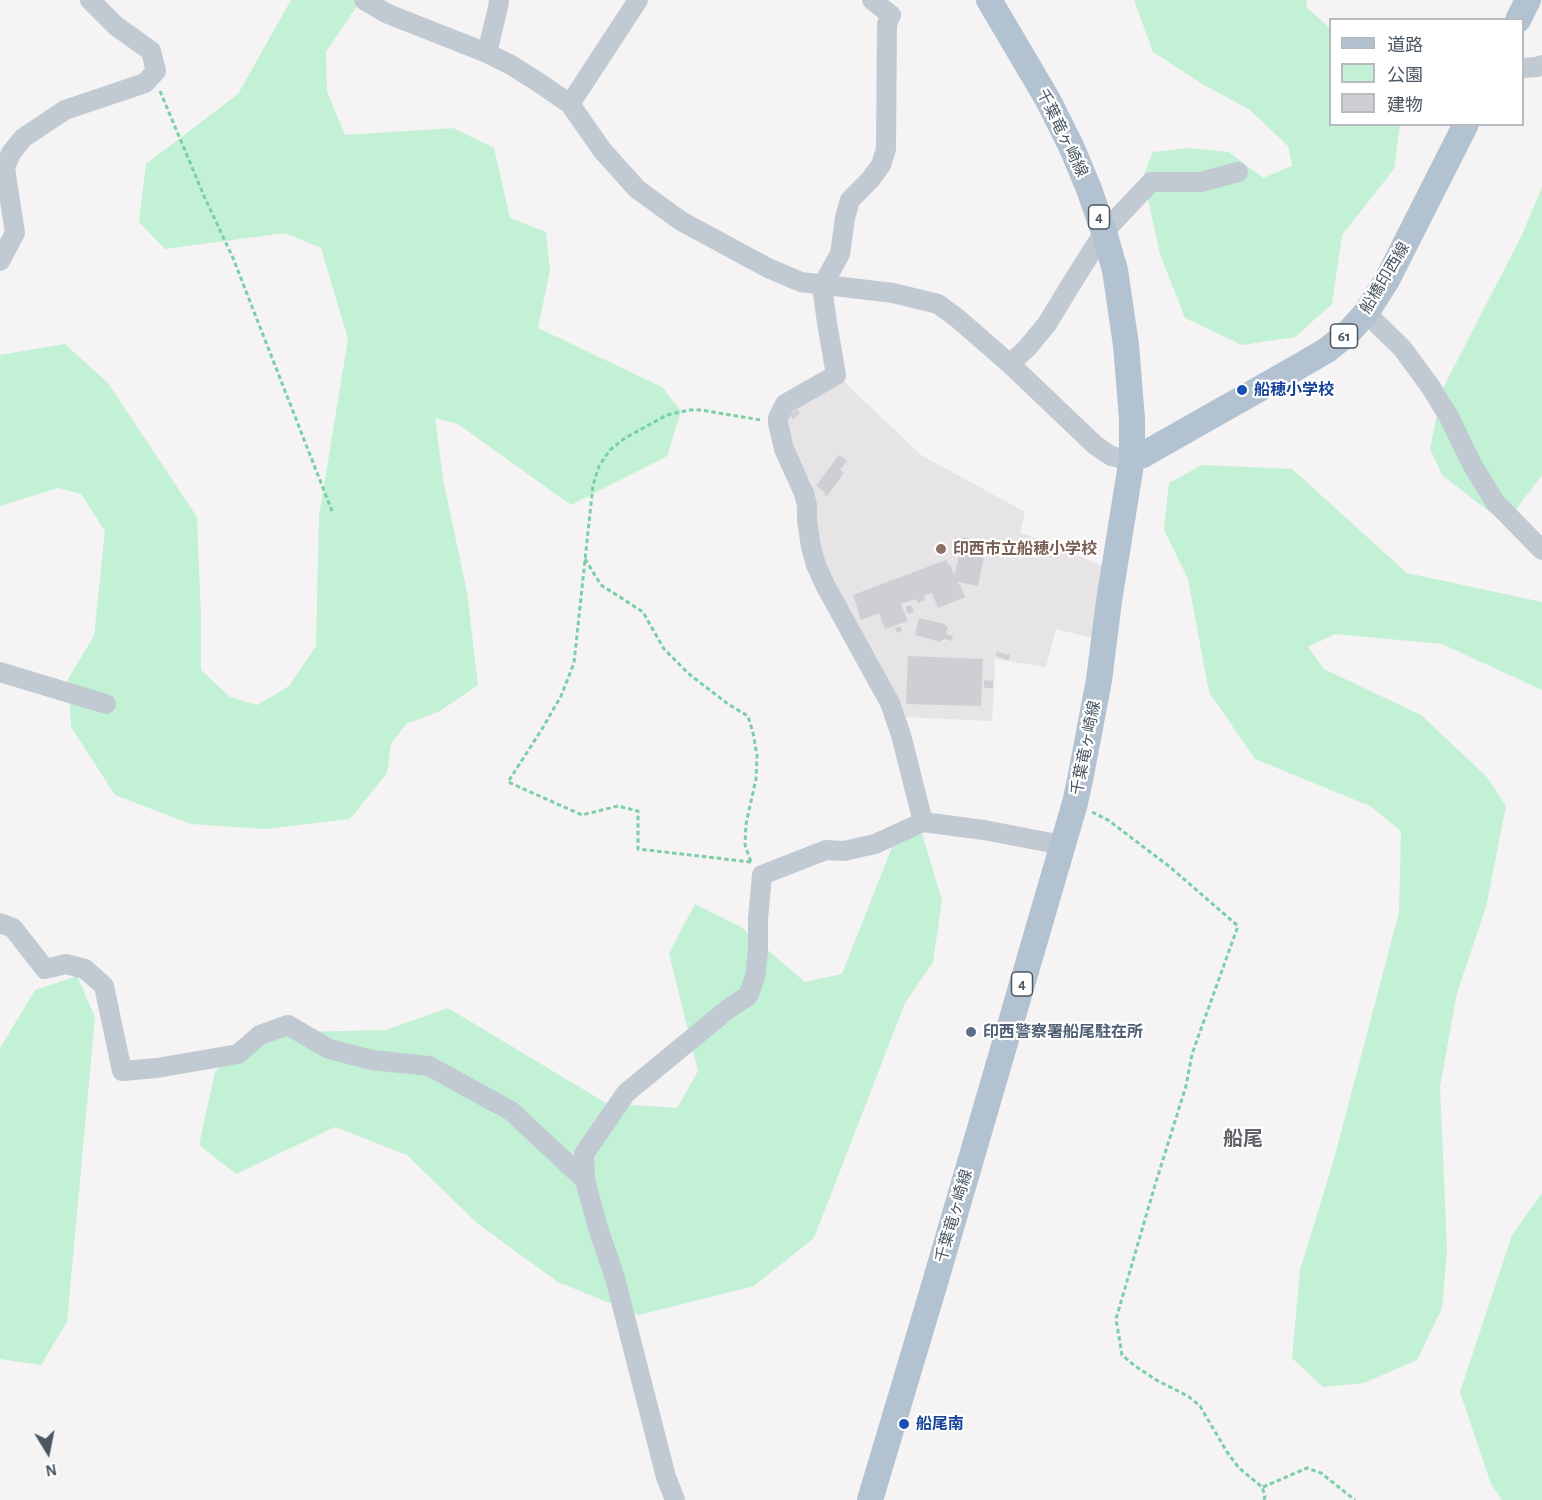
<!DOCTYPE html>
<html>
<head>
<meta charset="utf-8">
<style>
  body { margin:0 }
  #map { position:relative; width:1542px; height:1500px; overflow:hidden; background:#f5f3f3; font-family:"Alegreya Sans","Noto Sans JP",sans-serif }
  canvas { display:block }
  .legend { position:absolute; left:1329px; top:18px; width:195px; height:108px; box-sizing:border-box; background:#fff; border:2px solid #b7bbc0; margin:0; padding:8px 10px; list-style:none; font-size:18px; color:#4a5661 }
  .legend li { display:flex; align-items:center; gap:12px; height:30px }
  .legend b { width:30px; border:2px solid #b7bbc0 }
  .north { position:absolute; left:18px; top:1422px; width:60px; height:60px; -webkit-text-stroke:4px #fff; paint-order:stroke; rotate:170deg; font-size:16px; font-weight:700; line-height:24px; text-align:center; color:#4a5661 }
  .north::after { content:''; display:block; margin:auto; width:21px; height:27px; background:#4a5661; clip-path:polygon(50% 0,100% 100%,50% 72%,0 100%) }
</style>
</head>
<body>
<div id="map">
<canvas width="1542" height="1500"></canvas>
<ul class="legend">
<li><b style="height:8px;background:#b3c2d1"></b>道路</li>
<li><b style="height:16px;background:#c3f1d5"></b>公園</li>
<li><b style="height:16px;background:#cdcfd5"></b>建物</li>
</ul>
<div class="north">N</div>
</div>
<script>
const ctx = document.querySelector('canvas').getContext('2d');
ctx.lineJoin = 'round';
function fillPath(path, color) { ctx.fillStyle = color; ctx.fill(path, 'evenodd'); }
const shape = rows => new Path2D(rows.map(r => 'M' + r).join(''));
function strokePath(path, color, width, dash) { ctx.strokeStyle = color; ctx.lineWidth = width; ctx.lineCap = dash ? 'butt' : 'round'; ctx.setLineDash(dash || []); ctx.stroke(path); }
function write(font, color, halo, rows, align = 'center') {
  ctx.font = font + ' "Alegreya Sans","Noto Sans JP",sans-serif'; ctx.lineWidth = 4.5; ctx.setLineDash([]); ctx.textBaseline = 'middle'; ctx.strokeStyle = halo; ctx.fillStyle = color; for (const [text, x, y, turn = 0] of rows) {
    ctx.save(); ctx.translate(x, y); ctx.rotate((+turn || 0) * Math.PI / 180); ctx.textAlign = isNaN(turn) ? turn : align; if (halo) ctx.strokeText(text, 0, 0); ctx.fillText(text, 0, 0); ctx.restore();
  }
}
fillPath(shape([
  [840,378,921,455,1025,512,1020,532,1103,566,1093,638,1056,629,1046,667,994,659,995,669,992,721,903,717,825,573,812,483,788,441,785,417]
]), '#e6e4e5');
fillPath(shape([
  [291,0,361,0,326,52,327,91,345,135,453,128,494,148,510,218,546,232,550,270,538,328,662,387,681,411,667,456,571,505,458,424,435,418,443,479,467,592,478,685,440,711,406,724,391,744,387,773,350,819,265,829,191,824,115,795,71,727,68,679,94,636,105,531,81,494,58,488,0,506,0,355,65,344,108,383,197,517,201,619,201,670,230,697,257,705,289,686,316,646,319,516,348,339,321,248,285,233,165,249,139,222,146,164,238,94],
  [1134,0,1306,0,1307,8,1330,28,1330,124,1400,125,1394,169,1342,235,1332,304,1295,337,1242,345,1185,318,1160,254,1143,177,1153,152,1188,148,1229,152,1263,178,1292,166,1288,146,1250,110,1204,85,1153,52],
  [1542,187,1542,475,1505,524,1442,475,1430,449,1442,390,1522,235],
  [1202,465,1292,469,1407,573,1542,602,1542,690,1442,644,1335,634,1308,647,1324,669,1421,715,1487,777,1506,806,1486,907,1457,993,1440,1086,1447,1250,1442,1308,1417,1360,1364,1383,1323,1387,1292,1358,1300,1270,1334,1159,1399,912,1401,831,1370,806,1255,759,1209,692,1188,579,1164,530,1169,483],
  [922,834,942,900,933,962,905,1003,814,1238,754,1286,639,1315,558,1282,478,1224,407,1155,335,1127,236,1174,199,1145,215,1072,255,1033,386,1030,448,1008,606,1103,677,1108,698,1071,669,953,695,904,741,927,805,982,842,974,894,842],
  [77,976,95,1017,67,1322,41,1365,0,1359,0,1048,35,990],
  [1542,1193,1542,1500,1502,1500,1491,1484,1460,1392,1512,1235]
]), '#c3f1d5');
fillPath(shape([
  [797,409,800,413,793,419,790,415],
  [839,455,847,461,840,470,844,473,827,496,824,494,825,492,816,486],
  [963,537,987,542,978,586,959,582,956,585,960,584,965,597,938,608,932,593,924,596,925,600,918,603,916,599,901,604,908,621,885,629,879,613,861,620,853,595,946,560,948,564,950,564,953,573,955,573],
  [911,605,914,612,908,614,905,607],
  [919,618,945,624,945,626,948,626,946,634,953,636,952,641,945,639,942,640,941,642,915,635],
  [900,626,902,631,897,633,895,628],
  [997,652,1010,655,1009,660,996,656],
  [908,656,983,659,981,706,906,704],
  [984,680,993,681,993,688,984,688]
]), '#cdcfd5');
strokePath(shape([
  [160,91,204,196,233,258,332,511],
  [585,559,601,585,643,612,664,649,689,674,728,704,748,716,753,733,757,755,756,779,746,824,745,845,751,862],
  [1092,812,1108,820,1170,867,1238,926,1192,1054,1186,1086,1155,1185,1116,1319,1122,1355,1135,1366,1158,1381,1188,1396,1200,1406,1227,1452,1239,1468,1262,1487,1265,1496,1264,1500],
  [751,862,638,849,638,811,618,806,582,815,508,782,542,729,561,696,574,663,593,485,599,466,610,450,625,438,667,415,689,410,701,410,761,420],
  [1263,1487,1307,1468,1321,1473,1355,1500]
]), '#7ad0a6', 3, [4.5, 3]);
strokePath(shape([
  [364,0,388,14,487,53,511,65,538,82,570,104,602,150,637,189,681,221,768,268,801,282,893,293,938,304,957,318,1010,364,1095,445,1111,456,1120,458,1132,458],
  [872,0,891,15,887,24,886,149,881,165,870,180,850,200,845,218,840,254,822,286,827,323,836,375,785,404,778,418,778,423,784,449,804,493,807,505,807,520,811,547,816,565,825,585,890,703,901,735,923,822],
  [487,53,498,7,499,0],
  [1522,68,1537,67,1542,65],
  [570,104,638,0],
  [0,261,15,233,5,168,11,153,23,138,65,110,145,83,156,71,151,51,116,26,90,0],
  [1366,313,1402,348,1430,386,1449,417,1473,466,1495,502,1542,550],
  [1010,364,1027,348,1047,324,1070,286,1104,232,1151,182,1201,182,1238,172],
  [0,672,106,704],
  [0,923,13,928,45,969,66,964,85,969,104,986,122,1071,157,1068,238,1054,260,1035,288,1025,329,1049,372,1060,429,1066,511,1111,585,1180,584,1154,626,1093,728,1009,748,996,755,977,758,951,758,919,762,875,826,850,844,851,875,844,923,822,984,830,1062,845],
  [585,1180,598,1228,615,1278,666,1477,675,1500]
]), '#c1cad2', 20);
strokePath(shape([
  [1518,20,1528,0],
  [1132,458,1143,455,1155,448,1298,367,1327,350,1347,334,1366,313,1387,280,1466,124],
  [870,1500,934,1286,1075,803,1081,775,1099,680,1109,601,1132,458,1132,419,1126,345,1115,270,1104,232,1089,189,1071,146,1048,100,989,0]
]), '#b3c2d1', 26);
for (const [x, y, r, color] of [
  [1242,390,6,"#1a4fb4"],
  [941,549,6,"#8d6e63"],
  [971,1032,6,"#5c6f8a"],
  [904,1424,6,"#1a4fb4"]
]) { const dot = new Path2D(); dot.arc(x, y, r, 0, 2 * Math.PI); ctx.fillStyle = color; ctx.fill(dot); strokePath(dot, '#fff', 2); }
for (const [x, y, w] of [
  [1099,217,21],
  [1344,336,27],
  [1022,984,21]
]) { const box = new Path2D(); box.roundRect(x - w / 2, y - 12, w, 24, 4.5); ctx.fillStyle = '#fff'; ctx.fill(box); strokePath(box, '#4a5661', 1.5); }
write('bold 15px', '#4a5661', null, [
  ["4",1099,217],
  ["61",1344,336],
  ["4",1022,984]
]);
write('16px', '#4a5661', '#fff', [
  ["千葉竜ヶ崎線",1062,133,64],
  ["船橋印西線",1385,278,-59],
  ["千葉竜ヶ崎線",1086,748,-79],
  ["千葉竜ヶ崎線",954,1216,-74]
]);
write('bold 16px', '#164399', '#fff', [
  ["船穂小学校",1254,390],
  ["船尾南",916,1424]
], 'left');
write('bold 16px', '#785e54', '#fff', [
  ["印西市立船穂小学校",953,549]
], 'left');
write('bold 16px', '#4e5e75', '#fff', [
  ["印西警察署船尾駐在所",983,1032]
], 'left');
write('bold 20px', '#5f6368', '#fff', [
  ["船尾",1243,1139]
]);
</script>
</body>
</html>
